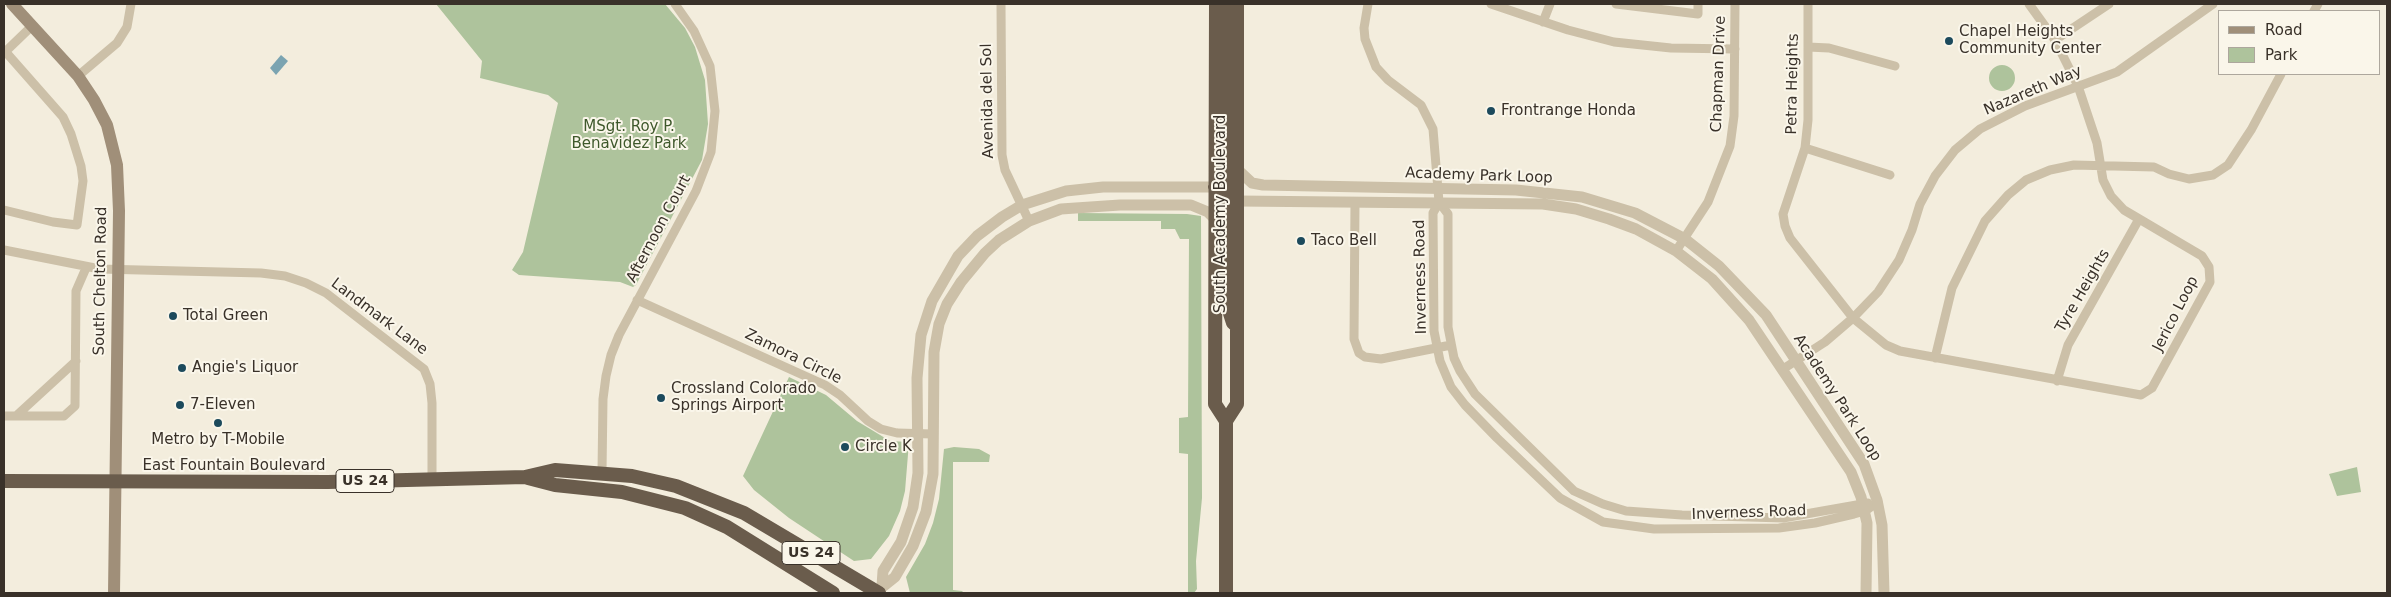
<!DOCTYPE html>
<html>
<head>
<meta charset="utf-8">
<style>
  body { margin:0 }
  #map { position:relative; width:2391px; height:597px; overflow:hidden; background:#f3eddd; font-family:"DejaVu Sans",sans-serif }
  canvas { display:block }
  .frame { position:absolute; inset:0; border:5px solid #393129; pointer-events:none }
  .legend { position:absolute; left:2218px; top:10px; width:162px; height:65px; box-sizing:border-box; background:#faf6ea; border:1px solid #ada79d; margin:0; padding:6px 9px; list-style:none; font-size:15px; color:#393129 }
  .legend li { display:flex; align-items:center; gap:10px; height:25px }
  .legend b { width:25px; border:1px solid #ada79d }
</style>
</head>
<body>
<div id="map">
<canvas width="2391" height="597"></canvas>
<div class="frame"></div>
<ul class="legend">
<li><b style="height:6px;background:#a08f79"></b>Road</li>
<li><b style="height:14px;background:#aec39c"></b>Park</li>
</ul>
</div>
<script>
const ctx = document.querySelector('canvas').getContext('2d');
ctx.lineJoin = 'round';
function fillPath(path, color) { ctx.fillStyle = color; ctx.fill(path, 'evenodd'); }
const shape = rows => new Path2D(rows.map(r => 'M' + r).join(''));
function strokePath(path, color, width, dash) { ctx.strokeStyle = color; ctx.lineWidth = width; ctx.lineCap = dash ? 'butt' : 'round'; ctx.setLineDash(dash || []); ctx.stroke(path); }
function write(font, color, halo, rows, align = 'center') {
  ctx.font = font + ' "DejaVu Sans",sans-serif'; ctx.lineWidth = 4; ctx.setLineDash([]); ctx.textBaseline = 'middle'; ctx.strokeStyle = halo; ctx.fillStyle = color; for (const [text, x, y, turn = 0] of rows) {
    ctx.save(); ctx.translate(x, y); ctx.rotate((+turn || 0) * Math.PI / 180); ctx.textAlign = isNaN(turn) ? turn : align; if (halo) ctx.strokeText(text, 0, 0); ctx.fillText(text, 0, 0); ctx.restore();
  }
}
fillPath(shape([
  [436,4,665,4,685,28,695,47,705,80,708,124,702,160,636,285,633,287,620,282,519,275,512,270,523,252,558,103,548,95,480,78,482,61],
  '1989 78a13 13 0 1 1 26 0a13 13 0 1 1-26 0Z',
  [1078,213,1187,214,1201,216,1202,498,1196,561,1197,589,1194,593,1188,593,1188,454,1179,453,1179,418,1188,417,1189,239,1180,239,1175,229,1161,229,1161,221,1078,221],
  [789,377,826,395,857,421,890,441,909,442,905,491,900,511,889,536,871,559,854,561,789,518,754,490,743,476],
  [954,447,979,449,990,455,989,462,953,462,953,590,962,591,964,593,910,593,906,577,925,544,933,523,939,499,944,449],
  [2357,467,2361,492,2337,496,2329,474]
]), '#aec39c');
fillPath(shape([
  [281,55,288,61,276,75,270,68]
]), '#7ba4b1');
strokePath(shape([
  [1001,4,1002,155,1005,170,1029,221],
  [1368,4,1364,28,1365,39,1376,67,1388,80,1421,105,1433,129,1439,202,1433,213,1434,331,1440,361,1451,387,1465,405,1497,438,1560,498,1603,522,1654,529,1779,528,1815,523,1854,514,1865,511,1878,502],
  [1491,4,1568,30,1614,42,1671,48,1735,49],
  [1616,4,1698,14,1698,4],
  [1808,4,1808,120,1805,148,1783,214,1785,226,1790,238,1853,318,1886,345,1900,351,2141,395,2152,388,2210,282,2209,267,2202,256,2124,210,2111,196,2103,180,2097,143,2078,86,2055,40,2029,4],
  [2314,11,2318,4],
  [1543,22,1550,4],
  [2055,40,2109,4],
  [1808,47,1829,48,1895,66],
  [4,50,63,117,71,134,81,166,83,181,77,225,53,222,4,210],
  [5,52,32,26],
  [78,76,117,43,127,27,131,4],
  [1805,148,1890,175],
  [1355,202,1354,339,1359,353,1365,357,1381,359,1451,345],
  [1439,202,1448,214,1448,327,1454,358,1460,371,1475,394,1574,491,1603,504,1626,511,1682,515,1783,518,1868,503],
  [4,250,100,269,261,273,285,276,306,283,326,293,424,369,430,384,432,403,432,479],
  [1676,251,1708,202,1730,146,1734,116,1735,4],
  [637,300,825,385,840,395,868,421,881,429,897,433,933,434],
  [1935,358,1952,288,1985,221,2008,195,2026,180,2050,170,2074,165,2154,167,2169,174,2189,179,2213,175,2228,165,2251,130,2281,74],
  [1783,369,1825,342,1853,318,1878,292,1899,260,1912,230,1920,204,1935,176,1955,150,1980,129,2025,106,2117,72,2213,4],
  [2057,381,2068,345,2139,219],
  [4,416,64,416,75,406,76,291,86,268],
  [16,416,76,361],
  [602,472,603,399,606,376,611,355,619,335,696,191,711,152,715,111,710,66,694,31,675,4]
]), '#ccc0a8', 9);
strokePath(shape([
  [1237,169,1252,183,1263,185,1516,190,1582,197,1635,213,1685,239,1719,266,1766,315,1864,464,1877,500,1882,525,1884,593],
  [1238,201,1543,204,1576,209,1609,219,1636,229,1676,251,1712,279,1749,320,1851,472,1861,497,1867,523,1866,593],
  [882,586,883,571,901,542,913,507,918,473,917,378,921,335,932,301,958,256,977,236,1002,217,1022,205,1066,191,1103,187,1215,187],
  [880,589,895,577,913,546,926,512,933,474,934,352,939,324,947,304,961,282,985,253,999,240,1029,221,1061,209,1120,205,1191,205,1208,212,1216,220]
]), '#ccc0a8', 11);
strokePath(shape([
  [12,4,78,76,94,100,107,125,117,165,119,211,114,593]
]), '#a08f79', 12);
strokePath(shape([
  [1216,4,1215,404,1226,421,1226,593],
  [1226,4,1227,174,1235,196],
  [1215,187,1225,201,1227,208,1227,304,1233,323],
  [1226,421,1237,404,1237,4],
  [528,478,555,485,622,492,685,508,727,527,833,593],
  [4,481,328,482,525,477,555,470,632,476,676,486,744,513,879,593]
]), '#6a5c4c', 14);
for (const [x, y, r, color] of [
  [1949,41,5,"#1c4a5c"],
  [1491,111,5,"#1c4a5c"],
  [1301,241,5,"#1c4a5c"],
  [173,316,5,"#1c4a5c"],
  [182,368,5,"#1c4a5c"],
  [661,398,5,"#1c4a5c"],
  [180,405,5,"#1c4a5c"],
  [218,423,5,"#1c4a5c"],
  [845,447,5,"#1c4a5c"]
]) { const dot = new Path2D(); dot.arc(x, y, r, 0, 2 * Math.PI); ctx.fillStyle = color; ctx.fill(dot); strokePath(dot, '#faf6ea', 2); }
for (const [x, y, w] of [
  [365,481,58],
  [811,553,58]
]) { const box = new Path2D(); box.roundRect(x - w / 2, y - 11.5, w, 23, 4); ctx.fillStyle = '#faf6ea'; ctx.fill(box); strokePath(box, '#393129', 1); }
write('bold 14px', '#393129', null, [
  ["US 24",365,481],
  ["US 24",811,553]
]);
write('15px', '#393129', '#faf6ea', [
  ["Chapel Heights",1959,32],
  ["Community Center",1959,49],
  ["Frontrange Honda",1501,111],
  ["Taco Bell",1311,241],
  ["Total Green",183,316],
  ["Angie's Liquor",192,368],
  ["Crossland Colorado",671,389],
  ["Springs Airport",671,406],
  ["7-Eleven",190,405],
  ["Metro by T-Mobile",218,440,"center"],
  ["Circle K",855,447]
], 'left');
write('15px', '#393129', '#faf6ea', [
  ["Chapman Drive",1719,74,-88],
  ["Petra Heights",1793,84,-89],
  ["Nazareth Way",2033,91,-23],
  ["Avenida del Sol",988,101,-91],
  ["Academy Park Loop",1479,176,2],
  ["South Academy Boulevard",1221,214,-90],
  ["Afternoon Court",659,229,-62],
  ["Inverness Road",1421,277,-91],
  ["South Chelton Road",101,281,-89],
  ["Tyre Heights",2083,291,-60],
  ["Jerico Loop",2176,314,-63],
  ["Landmark Lane",379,317,37],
  ["Zamora Circle",793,357,26],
  ["Academy Park Loop",1837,398,57],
  ["East Fountain Boulevard",234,466],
  ["Inverness Road",1749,513,-2]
]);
write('15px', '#3e582b', '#faf6ea', [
  ["MSgt. Roy P.",629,127],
  ["Benavidez Park",629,144]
]);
</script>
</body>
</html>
